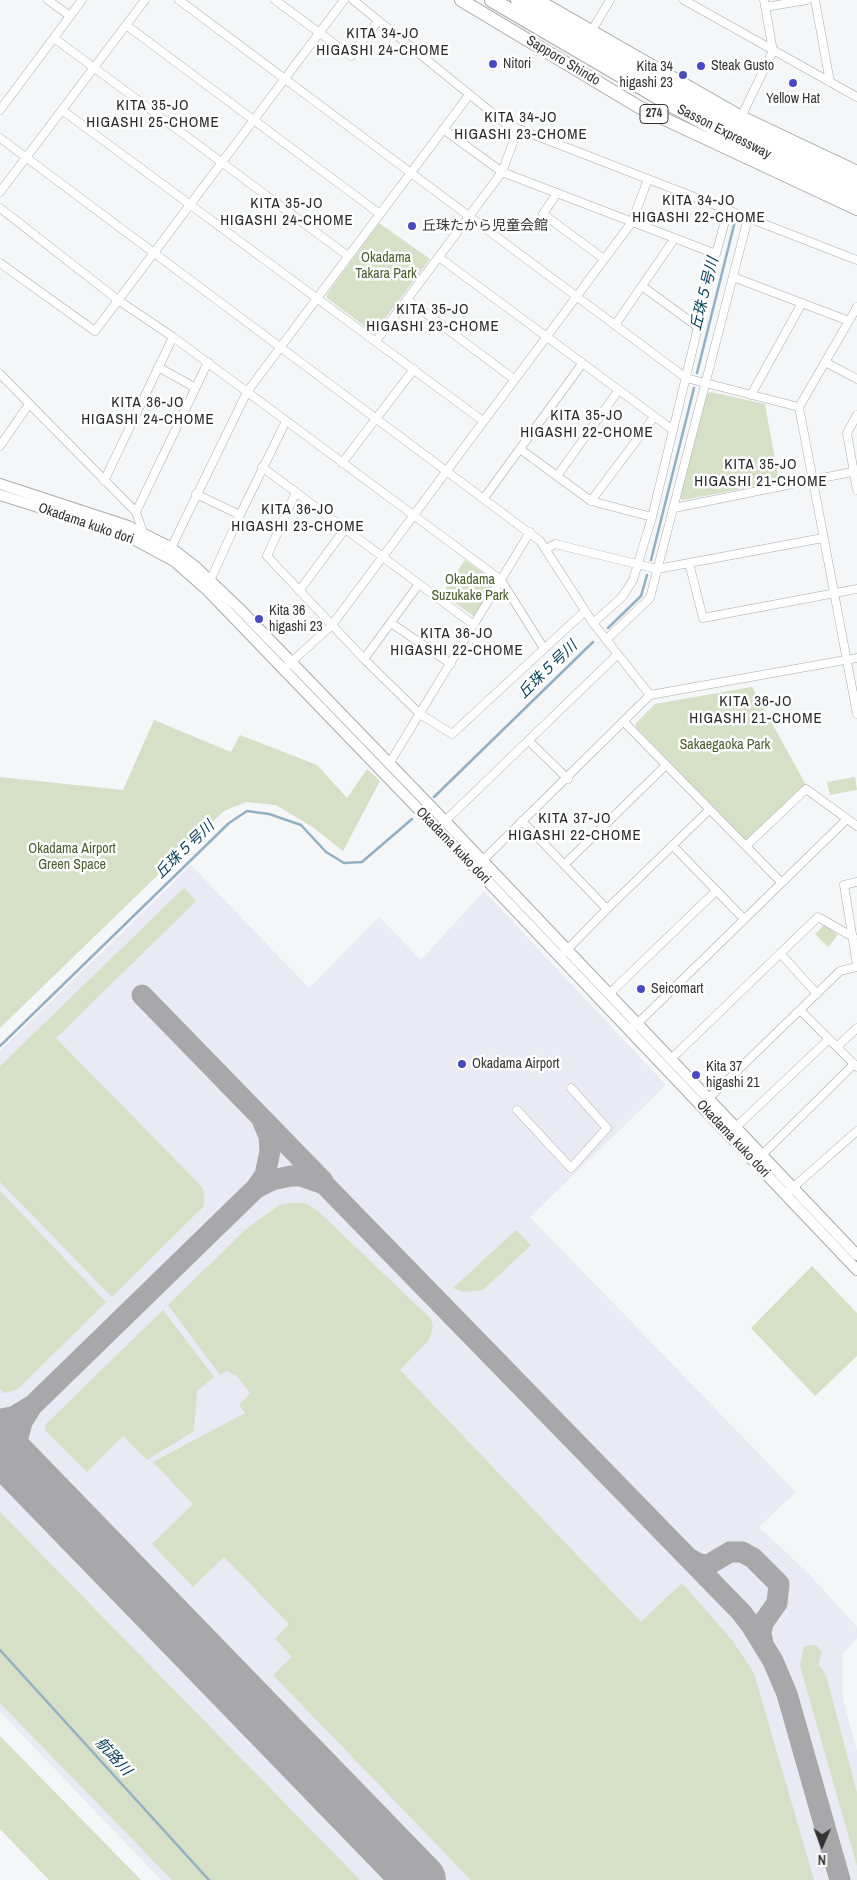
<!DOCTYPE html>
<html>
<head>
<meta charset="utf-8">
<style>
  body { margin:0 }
  #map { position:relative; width:857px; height:1880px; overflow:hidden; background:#f5f6f8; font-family:"Archivo Narrow",sans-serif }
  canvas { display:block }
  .north { position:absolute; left:797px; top:1820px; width:50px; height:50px; -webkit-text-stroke:4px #fff; paint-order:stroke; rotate:181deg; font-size:14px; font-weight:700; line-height:20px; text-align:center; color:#343435 }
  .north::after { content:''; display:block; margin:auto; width:18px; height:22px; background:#343435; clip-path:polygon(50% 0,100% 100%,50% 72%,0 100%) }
</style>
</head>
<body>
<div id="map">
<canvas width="857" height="1880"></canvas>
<div class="north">N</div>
</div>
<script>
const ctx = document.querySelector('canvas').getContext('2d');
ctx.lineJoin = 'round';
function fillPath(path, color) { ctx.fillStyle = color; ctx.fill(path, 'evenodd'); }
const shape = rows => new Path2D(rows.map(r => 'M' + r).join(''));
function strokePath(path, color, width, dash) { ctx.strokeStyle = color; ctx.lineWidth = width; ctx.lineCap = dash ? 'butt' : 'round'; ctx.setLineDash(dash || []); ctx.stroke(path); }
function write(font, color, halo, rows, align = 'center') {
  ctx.font = font + ' "Archivo Narrow","Noto Sans JP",sans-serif'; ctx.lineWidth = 5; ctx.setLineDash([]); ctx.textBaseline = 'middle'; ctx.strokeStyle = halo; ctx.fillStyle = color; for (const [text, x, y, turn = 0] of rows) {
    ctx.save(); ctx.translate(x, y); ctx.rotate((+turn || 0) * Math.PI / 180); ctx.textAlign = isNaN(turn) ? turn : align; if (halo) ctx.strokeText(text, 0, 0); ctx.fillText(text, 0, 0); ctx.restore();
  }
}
fillPath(shape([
  [191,865,309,988,379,917,421,960,484,891,666,1085,530,1217,796,1492,759,1527,809,1574,857,1627,857,1638,843,1654,843,1700,857,1751,857,1880,161,1880,0,1712,0,1051]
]), '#e9eaf4');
fillPath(shape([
  [379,223,430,259,376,331,371,331,327,298,327,294],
  [711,392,765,404,779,482,683,500,680,498,707,394],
  [465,560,496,582,475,617,442,594],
  [752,687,806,785,748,839,745,839,636,727,636,723,655,704],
  [154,720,231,752,240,735,317,765,347,798,367,769,380,781,343,851,314,828,276,805,246,802,224,811,0,1028,0,777,123,790],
  [855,777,857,790,830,795,827,782],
  [184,888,196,901,56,1038,202,1187,204,1194,204,1206,112,1297,0,1182,0,1066],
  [824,925,838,935,828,947,815,934],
  [0,1191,106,1302,18,1389,5,1393,0,1389],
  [292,1203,305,1203,318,1211,431,1319,433,1328,429,1340,400,1370,641,1622,682,1583,732,1640,754,1673,814,1880,471,1880,273,1675,292,1657,275,1639,289,1624,224,1557,193,1587,152,1544,193,1504,153,1462,245,1413,239,1405,250,1393,237,1376,227,1371,220,1375,168,1305,245,1230,279,1205],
  [516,1230,531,1245,483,1290,463,1292,453,1288],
  [812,1266,857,1313,857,1356,815,1396,751,1328],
  [163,1310,214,1377,197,1391,194,1431,147,1460,123,1436,87,1472,46,1431,45,1425],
  [0,1512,360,1880,172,1880,0,1703],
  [816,1645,822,1653,818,1664,826,1675,857,1793,857,1866,800,1666,804,1646],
  [0,1736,141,1880,49,1880,0,1829]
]), '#d5e0c6');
strokePath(shape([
  [697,373,735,221],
  [651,560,694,388],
  [608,628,641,596,647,575],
  [434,797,593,642],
  [0,1046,229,823,247,811,269,814,301,825,326,852,344,863,362,862,412,819],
  [0,1650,209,1880]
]), '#93b0c3', 2.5);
strokePath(shape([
  [142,995,323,1181],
  [256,1188,265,1175,270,1151,269,1136,263,1122],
  [0,1419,13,1417,33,1405,256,1188,272,1180,291,1176,301,1176,324,1184,741,1612,751,1625,773,1661,787,1694,840,1880],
  [32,1480,20,1456,17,1441,22,1422,32,1406],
  [690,1559,699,1564,708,1565,730,1552,742,1552,753,1558,779,1584,777,1603,763,1623,761,1633,763,1643]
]), '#a8a8aa', 21);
strokePath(shape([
  [0,1447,420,1880]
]), '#a8a8aa', 52);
const minor = shape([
  [48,0,70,16],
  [179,0,686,378,799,407],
  [275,0,351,56,378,21],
  [353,0,506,124,857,260],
  [684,0,857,97],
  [815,0,830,82],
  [765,7,807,0],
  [126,25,380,214],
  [591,32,610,0],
  [54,38,348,256],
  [0,110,82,0],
  [62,110,483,421],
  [741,117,773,51,764,0],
  [443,129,502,172,716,254,728,210],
  [0,138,540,541,593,623,650,695],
  [0,192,145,0],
  [557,193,543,214,604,259],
  [0,208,118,300,173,337,501,580,543,647],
  [440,258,673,430],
  [0,263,95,331,344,0],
  [733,277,849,321],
  [408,300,514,379],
  [857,307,799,407,857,714],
  [615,325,675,238],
  [376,341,502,172,518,129],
  [825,362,857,379],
  [158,367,194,387],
  [0,374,136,512,145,538],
  [751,395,802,303],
  [857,415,847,433,857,490],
  [0,446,29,404],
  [520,449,591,501,652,517],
  [342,463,414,369],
  [262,467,474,625],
  [557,476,618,391],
  [104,481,173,337],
  [296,492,267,556,364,659,420,714,452,734,585,611],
  [196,494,240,515,208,585],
  [484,498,582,364],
  [591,501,654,417],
  [674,508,857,471],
  [136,512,208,362],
  [240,515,286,421],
  [546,549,555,544,657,569,823,538],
  [170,550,247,392,469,95],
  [689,563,703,618,857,589],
  [299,591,345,529],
  [391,623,451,664],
  [593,623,622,597,633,580,652,517,698,327,642,286],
  [606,640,650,598,748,218],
  [364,659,419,584],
  [288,665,332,625,632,222,648,179],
  [624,722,781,882],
  [529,741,568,779],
  [389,764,530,532],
  [445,821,617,655],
  [522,821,607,909],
  [672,845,744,919],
  [746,846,806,789,857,826],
  [479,864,650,695,857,658],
  [565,864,666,765],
  [857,882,844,885,857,965],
  [780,953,817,994],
  [560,957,607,909,709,810],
  [609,994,716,891],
  [800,1010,857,1067],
  [634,1027,847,819],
  [837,1047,857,1028],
  [671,1059,818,917,853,937],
  [705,1102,840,971,857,967],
  [517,1110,571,1168,607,1128,571,1088],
  [736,1127,829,1039],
  [759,1158,854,1064],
  [789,1191,857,1131]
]);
const secondary = shape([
  [0,484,128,526,170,547,197,568,239,608,445,821,857,1255],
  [0,495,124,534,174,561,207,590,476,869,857,1270]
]);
const trunk = shape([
  [461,0,639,107,857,209],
  [537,0,741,117,857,172]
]);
const motorway = shape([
  [492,0,670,104,738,141,857,196],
  [518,0,676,94,743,130,857,184]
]);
strokePath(minor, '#aaaaad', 9);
strokePath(secondary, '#aaaaad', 12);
strokePath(trunk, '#aaaaad', 14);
strokePath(motorway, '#aaaaad', 16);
strokePath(minor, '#fff', 8);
strokePath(secondary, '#fff', 10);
strokePath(trunk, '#fff', 12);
strokePath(motorway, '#fff', 14);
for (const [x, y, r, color] of [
  [493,64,5,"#494ac0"],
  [701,66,5,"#494ac0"],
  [683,75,5,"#494ac0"],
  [793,83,5,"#494ac0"],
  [412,226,5,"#494ac0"],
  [259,619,5,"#494ac0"],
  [641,989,5,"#494ac0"],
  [462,1064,5,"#494ac0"],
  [696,1075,5,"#494ac0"]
]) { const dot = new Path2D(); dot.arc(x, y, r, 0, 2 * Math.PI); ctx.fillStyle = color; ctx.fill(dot); strokePath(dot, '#fff', 2); }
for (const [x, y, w] of [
  [654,114,28]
]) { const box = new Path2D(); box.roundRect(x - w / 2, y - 9.5, w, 19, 4); ctx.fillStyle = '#fff'; ctx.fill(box); strokePath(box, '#343435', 1); }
write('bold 12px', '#343435', null, [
  ["274",654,114]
]);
write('14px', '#343435', '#fff', [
  ["Sapporo Shindo",563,61,31],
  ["Sasson Expressway",724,132,27],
  ["Okadama kuko dori",86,524,19],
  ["Okadama kuko dori",453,846,46],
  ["Okadama kuko dori",733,1139,47]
]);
write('14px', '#343435', '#fff', [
  ["Nitori",503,64],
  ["Steak Gusto",711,66],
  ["Kita 34",673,67,"right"],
  ["higashi 23",673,83,"right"],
  ["Yellow Hat",793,99,"center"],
  ["丘珠たから児童会館",422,226],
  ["Kita 36",269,611],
  ["higashi 23",269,627],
  ["Seicomart",651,989],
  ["Okadama Airport",472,1064],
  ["Kita 37",706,1067],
  ["higashi 21",706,1083]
], 'left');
write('14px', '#4b5c2e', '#fff', [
  ["Okadama",386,258],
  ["Takara Park",386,274],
  ["Okadama",470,580],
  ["Suzukake Park",470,596],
  ["Sakaegaoka Park",725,745],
  ["Okadama Airport",72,849],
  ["Green Space",72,865]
]);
ctx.letterSpacing = '1px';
write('15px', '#29292b', '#fff', [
  ["KITA 34-JO",383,34],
  ["HIGASHI 24-CHOME",383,51],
  ["KITA 35-JO",153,106],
  ["HIGASHI 25-CHOME",153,123],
  ["KITA 34-JO",521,118],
  ["HIGASHI 23-CHOME",521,135],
  ["KITA 34-JO",699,201],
  ["HIGASHI 22-CHOME",699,218],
  ["KITA 35-JO",287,204],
  ["HIGASHI 24-CHOME",287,221],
  ["KITA 35-JO",433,310],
  ["HIGASHI 23-CHOME",433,327],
  ["KITA 36-JO",148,403],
  ["HIGASHI 24-CHOME",148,420],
  ["KITA 35-JO",587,416],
  ["HIGASHI 22-CHOME",587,433],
  ["KITA 35-JO",761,465],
  ["HIGASHI 21-CHOME",761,482],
  ["KITA 36-JO",298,510],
  ["HIGASHI 23-CHOME",298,527],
  ["KITA 36-JO",457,634],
  ["HIGASHI 22-CHOME",457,651],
  ["KITA 36-JO",756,702],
  ["HIGASHI 21-CHOME",756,719],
  ["KITA 37-JO",575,819],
  ["HIGASHI 22-CHOME",575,836]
]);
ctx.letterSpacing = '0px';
write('italic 15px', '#023c57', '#fff', [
  ["丘珠５号川",705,294,-76],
  ["丘珠５号川",548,670,-44],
  ["丘珠５号川",185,850,-44],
  ["航路川",113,1757,48]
]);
</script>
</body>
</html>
